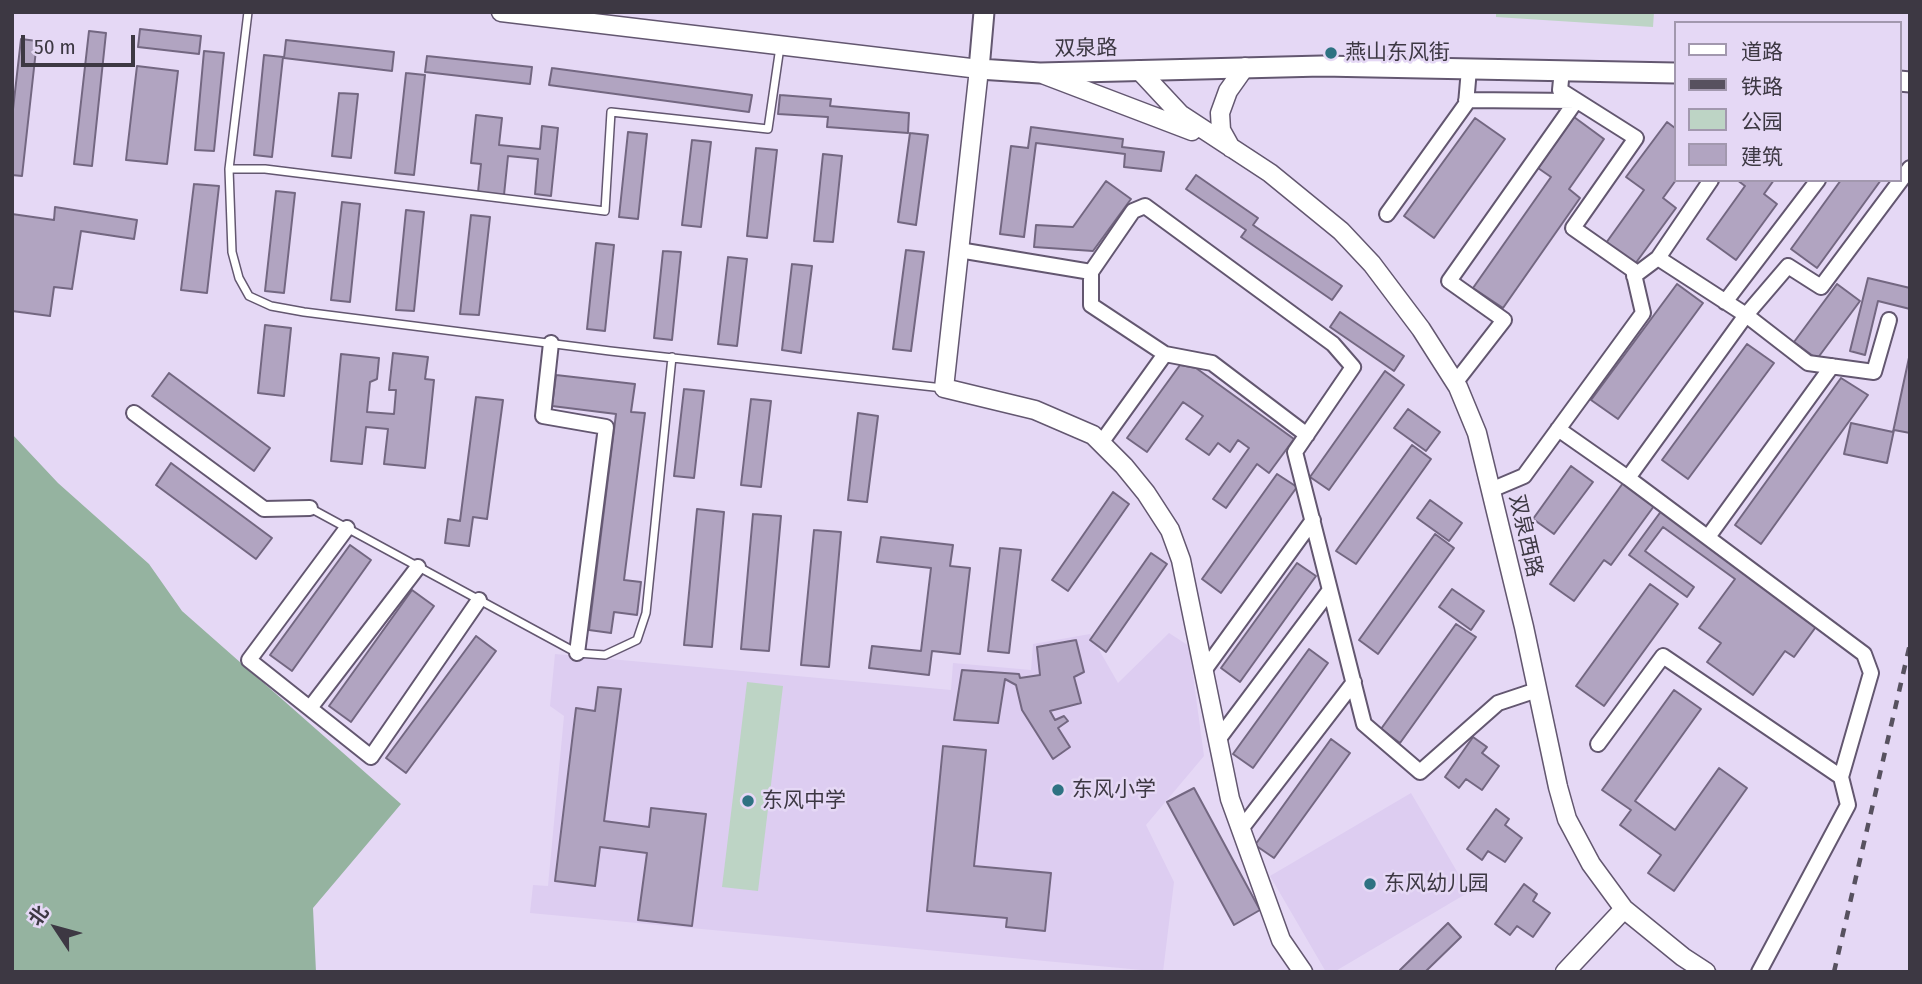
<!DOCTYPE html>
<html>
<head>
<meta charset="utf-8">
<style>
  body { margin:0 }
  #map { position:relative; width:1922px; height:984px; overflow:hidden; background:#e5d8f5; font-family:"Fira Sans Condensed","Noto Sans SC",sans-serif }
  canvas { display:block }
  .frame { position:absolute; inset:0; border:14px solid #3d3843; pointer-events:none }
  .legend { position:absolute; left:1674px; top:21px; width:228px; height:161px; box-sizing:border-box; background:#e5d8f5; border:2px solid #a298ae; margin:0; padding:9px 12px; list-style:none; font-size:21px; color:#3d3843 }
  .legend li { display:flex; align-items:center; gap:14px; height:35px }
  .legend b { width:35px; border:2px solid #a298ae }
  .north { position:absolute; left:21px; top:893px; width:70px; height:70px; -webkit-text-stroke:5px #e5d8f5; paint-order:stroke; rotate:306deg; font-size:19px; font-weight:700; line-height:28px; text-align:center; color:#3d3843 }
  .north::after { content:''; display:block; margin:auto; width:24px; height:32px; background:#3d3843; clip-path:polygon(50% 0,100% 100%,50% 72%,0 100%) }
  .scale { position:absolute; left:21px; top:35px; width:114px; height:32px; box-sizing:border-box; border:4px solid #3d3843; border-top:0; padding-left:9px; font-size:21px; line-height:24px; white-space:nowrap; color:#3d3843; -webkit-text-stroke:5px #e5d8f5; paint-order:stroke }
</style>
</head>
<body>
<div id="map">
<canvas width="1922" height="984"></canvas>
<div class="frame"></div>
<ul class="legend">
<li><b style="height:9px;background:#fff"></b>道路</li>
<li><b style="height:9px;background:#57515f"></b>铁路</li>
<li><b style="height:19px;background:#bdd4c5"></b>公园</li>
<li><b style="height:19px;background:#b1a4c1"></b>建筑</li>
</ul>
<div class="north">北</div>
<div class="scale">50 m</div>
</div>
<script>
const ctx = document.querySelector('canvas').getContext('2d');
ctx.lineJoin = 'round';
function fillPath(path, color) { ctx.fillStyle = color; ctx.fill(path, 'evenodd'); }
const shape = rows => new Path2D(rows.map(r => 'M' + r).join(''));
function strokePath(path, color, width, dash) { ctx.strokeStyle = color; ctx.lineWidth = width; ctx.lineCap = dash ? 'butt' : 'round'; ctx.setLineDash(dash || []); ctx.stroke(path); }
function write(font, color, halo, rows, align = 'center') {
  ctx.font = font + ' "Fira Sans Condensed","Noto Sans SC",sans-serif'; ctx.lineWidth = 5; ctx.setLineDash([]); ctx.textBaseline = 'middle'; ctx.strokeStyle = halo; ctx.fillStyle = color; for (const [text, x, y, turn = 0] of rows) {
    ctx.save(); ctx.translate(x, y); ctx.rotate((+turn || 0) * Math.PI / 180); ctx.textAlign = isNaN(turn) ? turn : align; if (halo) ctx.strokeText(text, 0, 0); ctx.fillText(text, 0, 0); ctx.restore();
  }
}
fillPath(shape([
  [1169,633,1189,646,1204,756,1146,825,1174,882,1163,972,530,913,533,885,548,886,564,716,550,706,555,654,951,690,953,663,1031,670,1033,644,1090,634,1118,683],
  [1411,793,1469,892,1334,972,1326,972,1270,876]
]), '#ddcdf1');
fillPath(shape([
  [1496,12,1654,12,1653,27,1496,17],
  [747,682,783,686,758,891,722,887]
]), '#bdd4c5');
fillPath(shape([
  [12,434,58,483,149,564,182,611,401,804,313,908,316,972,12,972]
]), '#95b3a0');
const building = shape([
  [140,29,201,36,199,54,138,47,140,29],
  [89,31,106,33,92,166,74,164,89,31],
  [21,39,37,41,22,176,12,175,12,118,21,39],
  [286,40,394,52,392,71,284,58,286,40],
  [204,51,224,53,214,151,195,150,204,51],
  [264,55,283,57,272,157,254,155,264,55],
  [427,56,532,67,530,84,425,72,427,56],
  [137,66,178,71,167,164,126,160,137,66],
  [552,68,752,95,749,112,549,85,552,68],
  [406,73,425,75,414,175,395,173,406,73],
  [339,93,358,94,351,158,332,156,339,93],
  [780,95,831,99,830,106,909,113,908,133,827,127,828,117,778,114,780,95],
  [476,115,502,118,499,145,540,149,542,126,558,128,551,196,535,194,538,159,508,156,504,195,478,192,481,164,471,163,476,115],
  [1574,117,1604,139,1569,189,1580,198,1503,308,1473,288,1551,177,1538,168,1574,117],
  [1475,118,1505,139,1434,238,1404,216,1475,118],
  [1667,122,1675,128,1676,180,1663,198,1676,208,1635,264,1606,243,1644,190,1626,177,1667,122],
  [1031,127,1123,139,1122,147,1164,152,1161,171,1124,167,1125,154,1036,143,1024,237,1000,234,1011,146,1028,148,1031,127],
  [628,132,647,134,638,219,619,217,628,132],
  [910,133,928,135,916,225,898,222,910,133],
  [692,140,711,142,701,227,682,225,692,140],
  [756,148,777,150,767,238,747,236,756,148],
  [823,154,842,156,833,242,814,241,823,154],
  [1196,175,1258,218,1253,225,1342,286,1332,300,1241,237,1246,230,1186,189,1196,175],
  [1737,180,1774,180,1764,194,1777,204,1736,260,1707,239,1745,186,1737,180],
  [1841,180,1881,180,1817,268,1791,249,1841,180],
  [1106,181,1131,199,1093,251,1034,247,1036,225,1073,227,1106,181],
  [194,184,219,186,207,293,181,290,194,184],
  [276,191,295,193,284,293,265,291,276,191],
  [342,202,360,204,350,302,331,300,342,202],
  [55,207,137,220,134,239,81,231,72,289,54,287,50,316,12,311,12,214,54,220,55,207],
  [406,210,424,212,414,311,396,310,406,210],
  [471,215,490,217,479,315,460,314,471,215],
  [596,243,614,245,605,331,587,329,596,243],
  [906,250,924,252,911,351,893,349,906,250],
  [663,251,681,252,672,340,654,338,663,251],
  [728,257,747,259,737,346,718,344,728,257],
  [792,264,812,266,801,353,782,350,792,264],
  [1868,278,1910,288,1910,309,1878,301,1865,355,1850,351,1868,278],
  [1677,284,1703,303,1618,419,1591,400,1677,284],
  [1837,284,1860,301,1817,359,1794,342,1837,284],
  [1340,312,1404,356,1394,371,1330,327,1340,312],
  [265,325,291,328,284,396,258,393,265,325],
  [1747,344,1774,363,1688,479,1662,460,1747,344],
  [393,353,428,357,425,379,434,380,425,468,384,464,388,429,366,427,362,464,331,461,341,354,379,358,377,379,370,382,367,412,394,414,396,390,389,390,393,353],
  [1910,353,1910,433,1894,430,1887,463,1844,454,1851,423,1893,432,1910,353],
  [1180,365,1196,368,1294,439,1269,473,1257,464,1226,508,1213,499,1249,448,1238,440,1230,452,1218,443,1209,455,1186,439,1203,416,1183,402,1147,452,1127,438,1180,365],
  [1385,371,1404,385,1329,490,1310,477,1385,371],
  [169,373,270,448,254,471,152,396,169,373],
  [556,375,635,384,631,412,645,413,624,580,641,582,637,615,614,612,611,633,589,630,616,414,552,406,556,375],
  [1841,378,1868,395,1761,544,1735,525,1841,378],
  [684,389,704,391,694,478,674,476,684,389],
  [476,397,503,400,487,519,473,517,469,546,445,543,448,519,460,521,476,397],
  [751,399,771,401,761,487,741,485,751,399],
  [1408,409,1440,432,1426,451,1394,428,1408,409],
  [858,413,878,416,867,502,848,500,858,413],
  [1412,445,1431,459,1356,564,1336,551,1412,445],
  [171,463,272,538,256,559,156,485,171,463],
  [1571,466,1593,482,1554,534,1533,519,1571,466],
  [1277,474,1297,487,1221,593,1202,579,1277,474],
  [1623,483,1654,506,1611,565,1604,560,1574,601,1550,584,1623,483],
  [1113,492,1129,504,1068,591,1052,580,1113,492],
  [1430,500,1462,523,1449,541,1417,518,1430,500],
  [697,509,724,512,712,647,684,645,697,509],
  [1662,510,1818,624,1794,657,1785,651,1753,695,1707,662,1721,643,1699,628,1735,579,1663,527,1645,551,1694,587,1687,597,1629,555,1662,510],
  [753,514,781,516,769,651,741,649,753,514],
  [814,530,841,532,829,667,801,665,814,530],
  [1435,534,1454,548,1378,654,1359,640,1435,534],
  [881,537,953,545,950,566,970,568,960,654,932,651,929,675,869,668,872,646,921,651,931,568,877,562,881,537],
  [350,545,371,560,292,671,270,655,350,545],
  [1000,548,1021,550,1009,653,988,651,1000,548],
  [1151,553,1167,564,1106,652,1090,640,1151,553],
  [1297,563,1316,576,1240,682,1221,668,1297,563],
  [1650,584,1678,604,1604,706,1576,686,1650,584],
  [1452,589,1484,611,1471,630,1439,607,1452,589],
  [412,590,434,606,351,722,329,706,412,590],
  [1456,624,1476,637,1400,743,1381,729,1456,624],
  [476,636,496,651,406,773,386,758,476,636],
  [1076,640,1084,672,1074,677,1081,703,1050,711,1055,720,1064,716,1068,721,1058,728,1070,747,1053,759,1022,710,1016,685,1005,679,998,723,954,720,962,670,1019,674,1020,678,1040,675,1037,647,1076,640],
  [1309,649,1328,663,1253,768,1233,754,1309,649],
  [598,687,621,689,604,821,649,827,651,808,706,814,692,926,638,920,647,853,600,847,595,886,555,881,576,708,595,711,598,687],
  [1674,690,1701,709,1635,801,1675,830,1719,768,1747,788,1674,891,1648,873,1661,855,1620,825,1631,810,1602,790,1674,690],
  [1473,737,1487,747,1482,753,1499,766,1482,790,1466,779,1459,788,1445,777,1473,737],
  [1331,739,1350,753,1274,858,1255,845,1331,739],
  [943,746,986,750,974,866,1051,873,1045,931,1006,927,1007,918,927,911,943,746],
  [1194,788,1260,910,1234,925,1167,802,1194,788],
  [1496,809,1509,819,1505,825,1522,838,1505,862,1488,851,1482,860,1467,849,1496,809],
  [1524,884,1537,894,1533,901,1550,913,1533,937,1517,926,1510,935,1495,924,1524,884],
  [1448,923,1461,937,1425,972,1401,972,1400,970,1448,923]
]);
fillPath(building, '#b1a4c1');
strokePath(building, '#736781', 2);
const service = shape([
  [248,12,229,169,232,252,239,278,249,296,271,306,304,312,610,351,943,388],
  [229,169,265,169,605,211,611,112,768,129,780,47],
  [310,508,577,653,605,655,637,640,646,613,672,357]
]);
const minor = shape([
  [1387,214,1466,104,1469,69],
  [959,250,1091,272,1133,211,1145,206,1333,344,1353,367,1295,452,1364,724,1420,772,1498,703,1537,690],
  [1091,272,1091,305,1165,354,1101,443],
  [1634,276,1658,258,1711,180],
  [1725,302,1818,180],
  [1889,320,1874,372,1808,363,1746,315,1788,266,1821,287,1910,168],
  [551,343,543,416,606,427,577,653],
  [1165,354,1212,363,1307,435],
  [1455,383,1504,320,1449,281,1576,101,1466,100],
  [134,413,264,509,310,508],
  [1558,429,1628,478,1746,315,1658,258],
  [1628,478,1864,654,1871,673,1841,777,1848,805,1759,972],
  [1491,490,1524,476,1643,313,1633,270,1573,228,1636,138,1560,90,1562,70],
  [347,528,249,660,371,757,479,600],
  [1708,537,1832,366],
  [1203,672,1313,520],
  [310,708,418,567],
  [1217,741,1330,590],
  [1598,744,1663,656,1841,777],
  [1241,829,1354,682]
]);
const tertiary = shape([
  [501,12,979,69,944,388,1035,410,1093,435,1124,466,1146,493,1170,530,1181,560,1230,799,1281,940,1303,972],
  [1139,70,1180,114,1270,173,1341,231,1372,264,1421,329,1458,387,1477,433,1524,627,1558,787,1567,819,1591,864,1624,909,1683,957,1706,972],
  [1045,75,1192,131],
  [1231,148,1221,130,1220,113,1228,91,1245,67],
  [1565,972,1624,909]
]);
const secondary = shape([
  [984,12,979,69,1040,73,1322,66,1675,73],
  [1899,81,1910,82]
]);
strokePath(service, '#635770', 10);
strokePath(minor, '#635770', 18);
strokePath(tertiary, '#635770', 21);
strokePath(secondary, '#635770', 23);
strokePath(service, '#fff', 7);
strokePath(minor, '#fff', 14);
strokePath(tertiary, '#fff', 18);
strokePath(secondary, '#fff', 19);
strokePath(shape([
  [1834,972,1910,644]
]), '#57515f', 4.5, [9, 9]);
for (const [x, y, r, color] of [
  [1331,53,7,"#2e7282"],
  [1058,790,7,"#2e7282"],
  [748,801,7,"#2e7282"],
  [1370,884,7,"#2e7282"]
]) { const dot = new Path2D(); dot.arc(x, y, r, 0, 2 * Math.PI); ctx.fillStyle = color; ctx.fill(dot); strokePath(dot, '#e5d8f5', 2.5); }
write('21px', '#3d3843', '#e5d8f5', [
  ["双泉路",1086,49,-1],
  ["双泉西路",1525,536,77]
]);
write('21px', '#3d3843', '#e5d8f5', [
  ["燕山东风街",1345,53],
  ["东风小学",1072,790],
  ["东风中学",762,801],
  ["东风幼儿园",1384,884]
], 'left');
</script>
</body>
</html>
